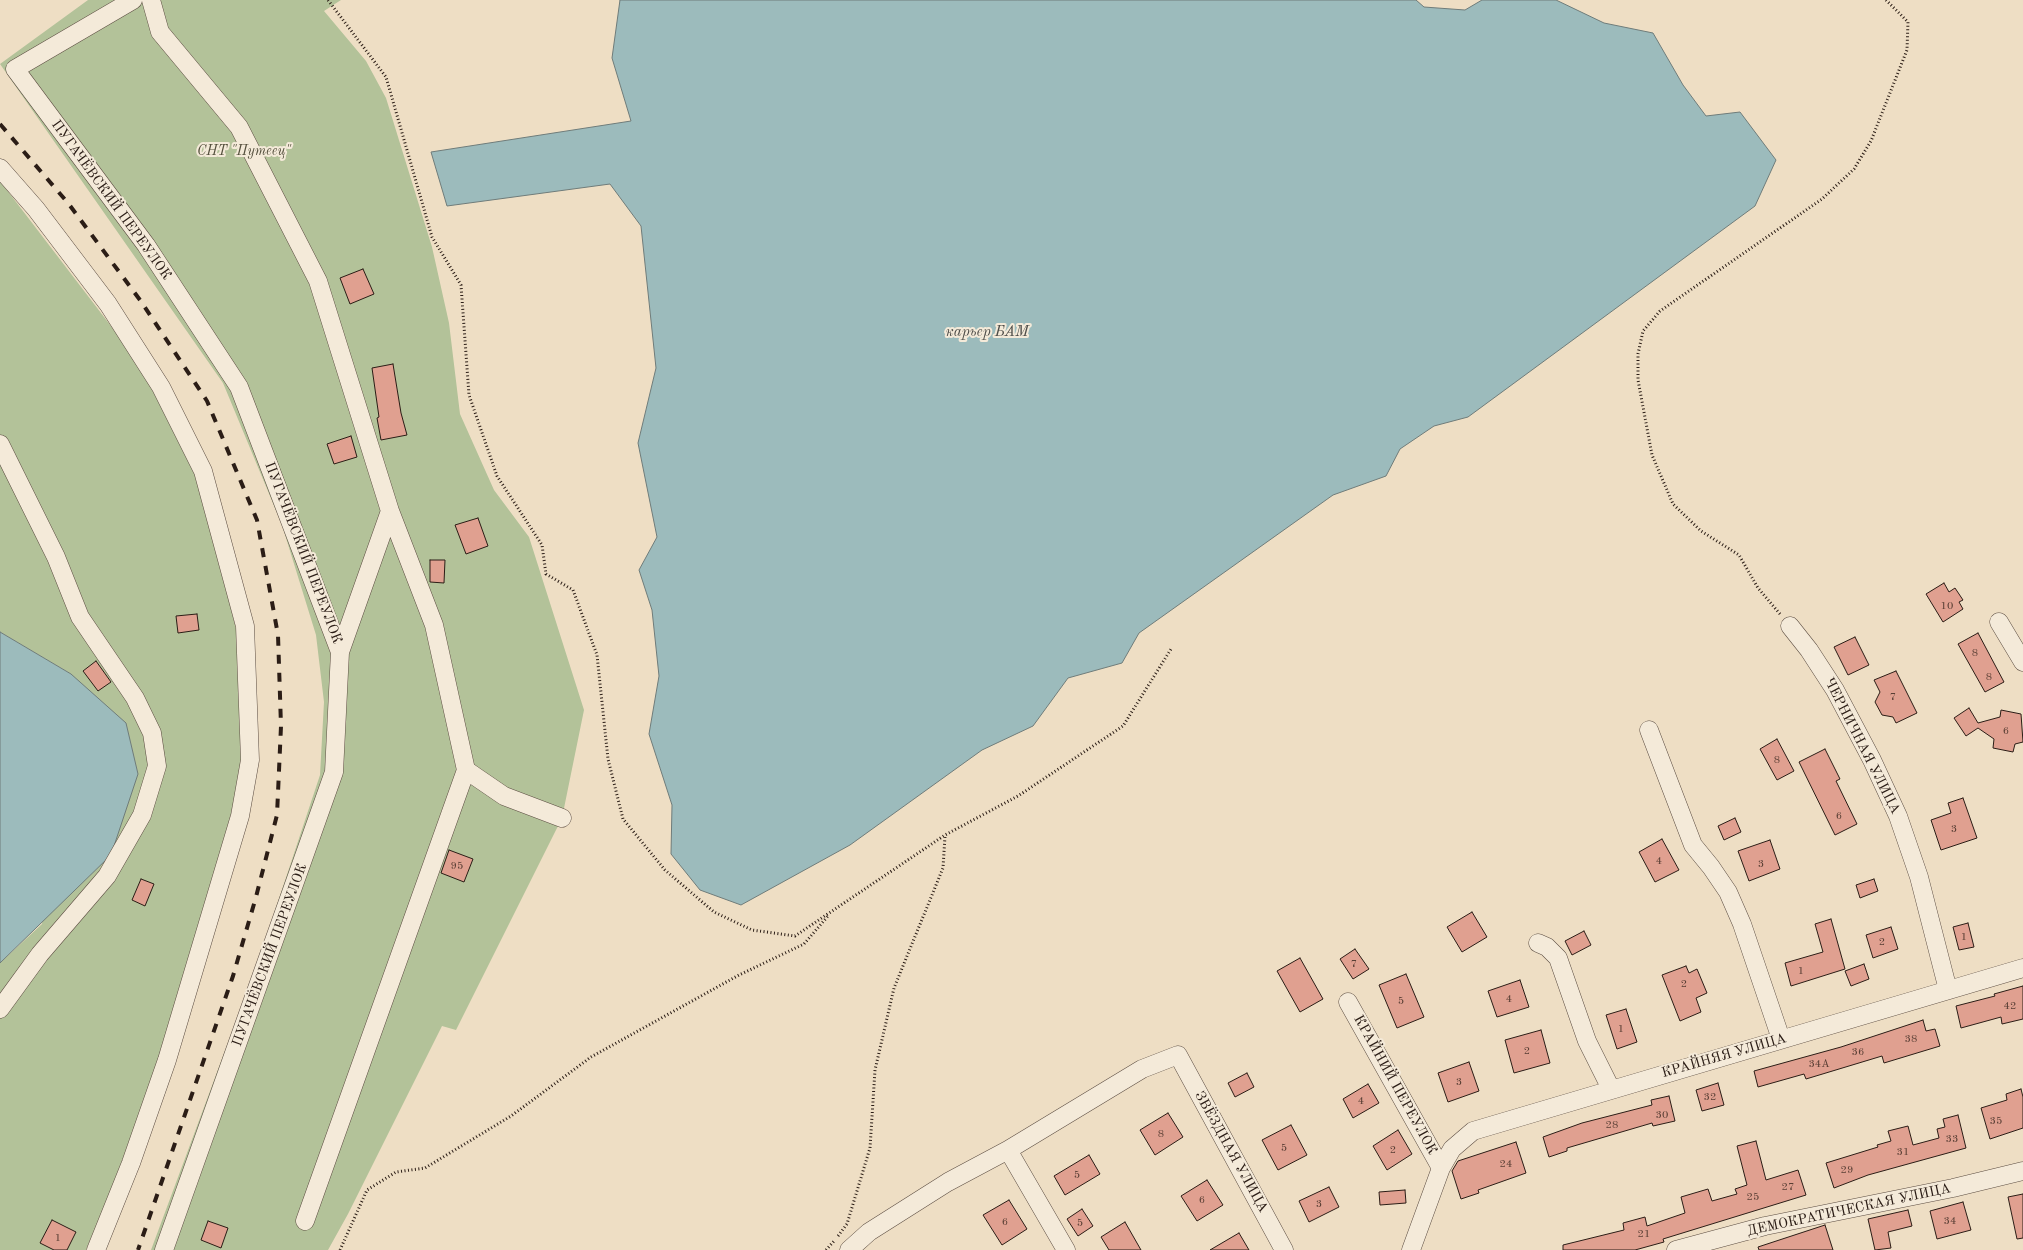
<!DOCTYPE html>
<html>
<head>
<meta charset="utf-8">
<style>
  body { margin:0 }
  canvas { display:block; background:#eedec4 }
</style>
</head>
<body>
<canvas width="2023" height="1250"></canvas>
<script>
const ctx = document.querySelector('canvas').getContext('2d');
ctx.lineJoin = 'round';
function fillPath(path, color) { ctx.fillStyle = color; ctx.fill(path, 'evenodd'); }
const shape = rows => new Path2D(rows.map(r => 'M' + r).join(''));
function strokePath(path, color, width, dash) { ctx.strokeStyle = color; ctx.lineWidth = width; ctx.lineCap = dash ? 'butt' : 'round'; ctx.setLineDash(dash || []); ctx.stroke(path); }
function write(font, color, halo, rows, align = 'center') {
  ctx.font = font + ' "Old Standard TT",serif'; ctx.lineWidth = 4; ctx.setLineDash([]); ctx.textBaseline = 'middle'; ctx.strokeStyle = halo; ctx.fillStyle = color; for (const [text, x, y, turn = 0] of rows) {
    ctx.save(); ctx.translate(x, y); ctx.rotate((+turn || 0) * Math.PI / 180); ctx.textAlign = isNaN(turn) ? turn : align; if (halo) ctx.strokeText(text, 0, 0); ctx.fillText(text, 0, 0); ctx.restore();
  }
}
fillPath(shape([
  [88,0,341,0,324,11,366,61,386,98,432,247,449,323,460,414,494,490,529,537,584,710,562,818,456,1030,442,1026,348,1214,328,1250,151,1250,259,959,320,775,324,702,316,635,282,525,223,383,0,64],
  [0,181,140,364,200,480,238,637,242,761,223,853,133,1139,86,1250,0,1250,0,963,42,924,71,674,0,632]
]), '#b3c299');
const water = shape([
  [620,0,1416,0,1424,7,1465,10,1482,0,1556,0,1604,23,1653,33,1683,85,1706,116,1740,112,1776,160,1755,206,1468,417,1434,426,1400,449,1386,476,1333,495,1139,633,1122,663,1068,678,1033,726,982,750,850,845,741,905,700,890,671,854,672,805,649,734,659,676,652,610,639,570,657,537,638,443,656,368,641,226,610,184,447,206,431,152,631,121,612,58,620,0],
  [0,632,71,674,126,723,138,774,111,855,0,963,0,632]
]);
fillPath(water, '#9cbbbc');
strokePath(water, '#6f7c7a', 1);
const building = shape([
  [363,269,374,294,350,304,340,278,363,269],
  [393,364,401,413,407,435,381,440,377,418,379,417,372,368,393,364],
  [351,436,357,457,334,464,327,444,351,436],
  [478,518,488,546,466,554,455,525,478,518],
  [430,560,445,560,444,583,430,582,430,560],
  [1944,583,1949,592,1955,588,1963,600,1959,602,1963,609,1943,622,1926,594,1944,583],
  [197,614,199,630,178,633,176,616,197,614],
  [1978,633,2004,682,1985,692,1958,644,1978,633],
  [1855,637,1869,665,1848,675,1834,647,1855,637],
  [96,661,111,682,98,691,83,671,96,661],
  [1896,671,1917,713,1896,723,1893,717,1882,715,1875,702,1880,692,1874,680,1896,671],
  [1969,708,1978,723,2000,717,2001,710,2021,714,2023,742,2015,744,2013,752,1993,748,1994,739,1978,728,1966,736,1954,718,1969,708],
  [1777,739,1794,771,1777,780,1760,749,1777,739],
  [1825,749,1840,779,1836,781,1857,824,1835,835,1799,762,1825,749],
  [1963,798,1977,838,1941,850,1931,820,1951,813,1948,803,1963,798],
  [1735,818,1741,832,1724,840,1718,826,1735,818],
  [1662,839,1679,870,1655,882,1639,852,1662,839],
  [1770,840,1780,869,1749,881,1738,851,1770,840],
  [449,850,473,859,464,882,441,873,449,850],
  [141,879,154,884,145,906,132,900,141,879],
  [1874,879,1878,891,1860,898,1856,885,1874,879],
  [1472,912,1487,937,1462,952,1447,927,1472,912],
  [1831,919,1845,969,1791,986,1785,963,1823,952,1815,924,1831,919],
  [1968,923,1974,947,1959,950,1953,927,1968,923],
  [1891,927,1898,949,1873,958,1866,935,1891,927],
  [1584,931,1591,945,1572,955,1565,941,1584,931],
  [1355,949,1369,969,1353,979,1340,959,1355,949],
  [1300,958,1323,999,1300,1012,1277,971,1300,958],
  [1864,964,1869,979,1851,986,1845,971,1864,964],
  [1686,966,1689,973,1697,969,1707,993,1696,998,1701,1012,1680,1021,1662,975,1686,966],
  [1406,974,1424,1017,1397,1028,1379,985,1406,974],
  [1520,980,1529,1007,1497,1017,1488,991,1520,980],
  [2023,986,2023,1019,2002,1024,2001,1017,1961,1028,1956,1006,1995,996,1994,994,2023,986],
  [1626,1009,1637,1042,1617,1049,1606,1015,1626,1009],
  [1923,1020,1926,1031,1935,1029,1940,1046,1884,1063,1882,1056,1806,1079,1804,1074,1758,1087,1754,1071,1841,1047,1923,1020],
  [1541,1030,1550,1063,1514,1073,1505,1040,1541,1030],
  [1469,1062,1479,1091,1448,1102,1438,1073,1469,1062],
  [1247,1073,1254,1087,1235,1097,1228,1083,1247,1073],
  [1718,1083,1724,1105,1702,1111,1696,1090,1718,1083],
  [1368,1084,1379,1103,1353,1118,1343,1099,1368,1084],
  [2021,1089,2023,1097,2023,1128,1990,1139,1981,1108,2007,1100,2006,1094,2021,1089],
  [1669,1096,1675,1121,1653,1126,1652,1123,1567,1148,1567,1151,1549,1157,1543,1137,1582,1123,1652,1105,1651,1100,1669,1096],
  [1168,1113,1183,1137,1155,1155,1140,1130,1168,1113],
  [1958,1115,1966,1148,1868,1175,1834,1188,1826,1163,1878,1147,1877,1145,1891,1141,1888,1131,1908,1126,1913,1145,1939,1138,1937,1129,1945,1127,1943,1119,1958,1115],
  [1291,1125,1307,1155,1278,1170,1262,1140,1291,1125],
  [1398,1130,1412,1154,1387,1170,1373,1146,1398,1130],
  [1756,1141,1766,1180,1798,1170,1806,1195,1663,1239,1664,1242,1635,1250,1563,1250,1563,1245,1624,1230,1623,1223,1645,1217,1647,1226,1685,1213,1681,1197,1708,1189,1712,1201,1737,1194,1735,1189,1747,1185,1737,1146,1756,1141],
  [1516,1142,1526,1173,1478,1190,1479,1193,1461,1199,1452,1171,1458,1161,1516,1142],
  [1089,1155,1100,1174,1065,1195,1054,1176,1089,1155],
  [1207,1180,1223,1205,1197,1221,1181,1196,1207,1180],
  [1329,1187,1339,1207,1309,1222,1299,1201,1329,1187],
  [1405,1190,1406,1203,1380,1205,1379,1192,1405,1190],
  [2023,1194,2023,1238,2017,1239,2008,1197,2023,1194],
  [1009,1200,1027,1229,1002,1245,983,1215,1009,1200],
  [1963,1202,1971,1230,1937,1239,1930,1211,1963,1202],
  [1082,1209,1093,1226,1078,1236,1067,1219,1082,1209],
  [1908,1210,1912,1226,1888,1232,1891,1248,1875,1250,1868,1219,1908,1210],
  [52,1220,76,1232,67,1250,54,1250,40,1243,52,1220],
  [208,1221,228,1228,221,1248,201,1240,208,1221],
  [1125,1222,1141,1250,1109,1250,1101,1237,1125,1222],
  [1825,1225,1833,1250,1759,1250,1758,1247,1825,1225],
  [1239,1233,1249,1250,1210,1250,1239,1233]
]);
fillPath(building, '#e0a090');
strokePath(building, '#2b1d16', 1);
const minor = shape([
  [133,0,15,69,146,245,239,387,340,652,334,772,164,1250],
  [151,0,160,32,239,127,318,281,390,511,434,625,466,770,305,1221],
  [0,168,36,209,108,304,161,387,203,471,245,626,250,760,240,816,167,1060,131,1163,96,1250],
  [0,444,56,557,80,617,135,698,152,733,157,766,142,815,107,876,40,954,0,1009],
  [1999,622,2023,662],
  [1790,626,1809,650,1835,690,1872,760,1898,816,1919,877,1948,990],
  [340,652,390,511],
  [1649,730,1693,845,1711,867,1728,892,1742,924,1781,1039],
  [466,770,504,796,562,818],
  [1538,943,1547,947,1558,958,1587,1041,1611,1089],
  [1348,1002,1441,1168],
  [1008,1150,1066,1250],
  [849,1250,869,1232,948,1182,1008,1150,1142,1069,1178,1055,1284,1250],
  [1411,1250,1441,1168,1452,1149,1473,1131,2023,968],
  [1676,1250,1765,1226,1953,1188,2023,1171]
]);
strokePath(minor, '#5c4d42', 19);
strokePath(shape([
  [328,0,386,77,432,237,461,285,469,395,497,476,542,545,546,574,573,590,597,655,608,759,623,819,665,870,714,912,752,930,795,936,945,835,1018,796,1123,726,1171,649],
  [1780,614,1758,588,1739,555,1701,531,1673,504,1652,455,1638,380,1638,354,1643,331,1660,311,1822,199,1854,169,1871,141,1907,50,1908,22,1886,0],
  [838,1236,847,1224,870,1148,875,1070,894,988,943,868,945,836],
  [340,1250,367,1190,396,1172,425,1168,511,1116,591,1057,739,975,804,944,828,916],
  [826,1250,834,1241]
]), '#2b1d16', 3, [1, 2.5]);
strokePath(minor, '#f4ead9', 18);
strokePath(shape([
  [0,124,68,203,140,300,207,401,257,520,278,635,281,726,277,815,256,897,233,976,138,1250]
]), '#2b1d16', 4, [9, 9]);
write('11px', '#583e34', null, [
  ["10",1947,606],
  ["8",1975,653],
  ["8",1989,677],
  ["7",1893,697],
  ["6",2006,731],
  ["8",1777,760],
  ["6",1839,816],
  ["3",1954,829],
  ["4",1659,861],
  ["3",1761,864],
  ["95",457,866],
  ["1",1964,937],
  ["2",1882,942],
  ["7",1354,964],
  ["1",1801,971],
  ["2",1684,984],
  ["4",1509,999],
  ["5",1401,1001],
  ["42",2010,1006],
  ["1",1621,1029],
  ["38",1911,1039],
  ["2",1527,1051],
  ["36",1858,1052],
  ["34А",1819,1064],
  ["3",1459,1082],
  ["32",1710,1097],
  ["4",1361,1101],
  ["30",1662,1115],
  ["35",1996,1121],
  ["28",1612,1125],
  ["8",1161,1134],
  ["33",1952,1139],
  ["5",1284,1148],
  ["2",1393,1150],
  ["31",1903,1152],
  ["24",1506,1164],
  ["29",1847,1170],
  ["5",1077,1175],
  ["27",1788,1187],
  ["25",1753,1197],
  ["6",1202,1200],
  ["3",1319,1204],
  ["34",1950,1221],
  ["6",1005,1222],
  ["5",1080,1223],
  ["21",1644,1234],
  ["1",58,1238]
]);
write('italic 14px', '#544f3d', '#f4ead9', [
  ["СНТ \"Путеец\"",244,151]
]);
write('14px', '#2b1d16', '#f4ead9', [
  ["ПУГАЧЁВСКИЙ ПЕРЕУЛОК",111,200,54],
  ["ПУГАЧЁВСКИЙ ПЕРЕУЛОК",303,553,69],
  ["ЧЕРНИЧНАЯ УЛИЦА",1862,746,63],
  ["ПУГАЧЁВСКИЙ ПЕРЕУЛОК",270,955,-70],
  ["КРАЙНЯЯ УЛИЦА",1724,1056,-16],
  ["КРАЙНИЙ ПЕРЕУЛОК",1395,1085,61],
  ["ЗВЁЗДНАЯ УЛИЦА",1231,1152,61],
  ["ДЕМОКРАТИЧЕСКАЯ УЛИЦА",1849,1210,-12]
]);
write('italic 15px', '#4d4c48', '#f4ead9', [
  ["карьер БАМ",987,332]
]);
</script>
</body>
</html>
